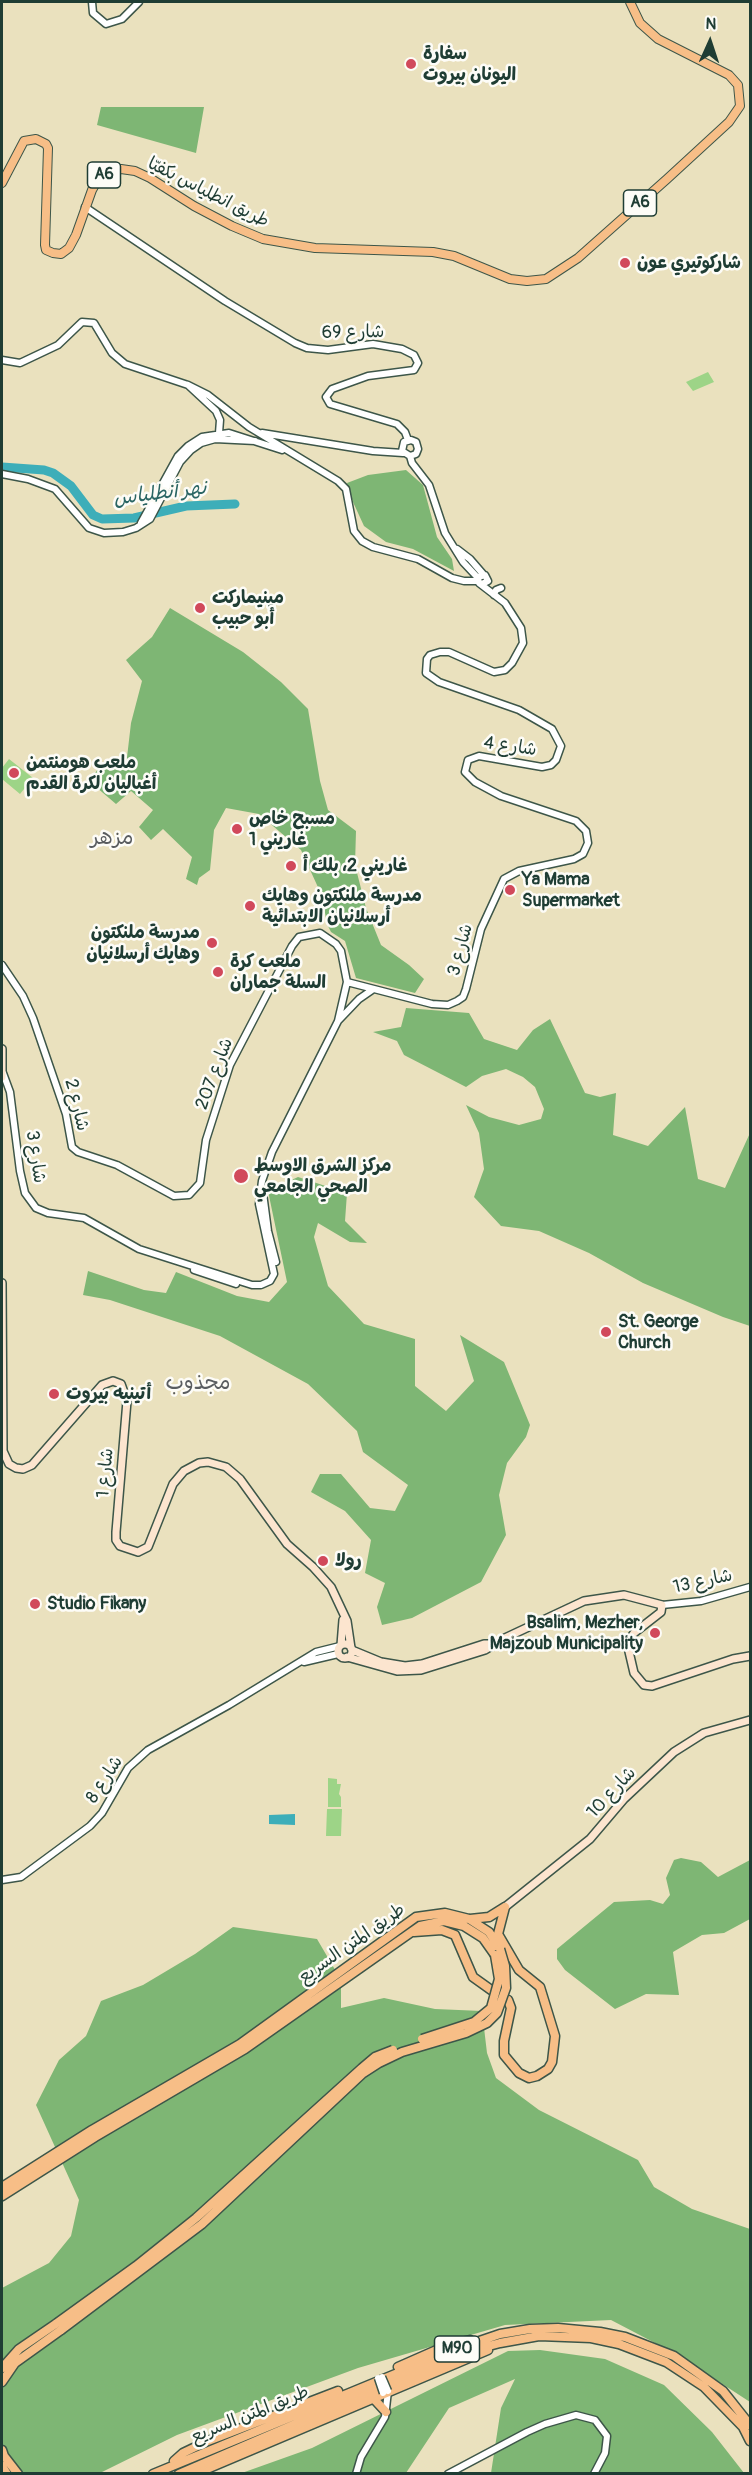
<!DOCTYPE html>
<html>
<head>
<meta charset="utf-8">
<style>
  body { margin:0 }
  #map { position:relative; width:752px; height:2475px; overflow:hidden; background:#eae1be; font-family:Pangolin,sans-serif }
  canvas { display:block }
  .frame { position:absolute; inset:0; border:3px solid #1f3d34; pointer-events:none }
  .north { position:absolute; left:680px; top:12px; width:60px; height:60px; -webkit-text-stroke:4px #fdfcf7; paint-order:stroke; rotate:3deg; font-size:16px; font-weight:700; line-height:24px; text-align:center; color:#1f3d34 }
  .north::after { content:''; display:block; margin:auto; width:21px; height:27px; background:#1f3d34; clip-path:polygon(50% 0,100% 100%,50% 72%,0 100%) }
</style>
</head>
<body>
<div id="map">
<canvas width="752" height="2475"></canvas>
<div class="frame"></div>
<div class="north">N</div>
</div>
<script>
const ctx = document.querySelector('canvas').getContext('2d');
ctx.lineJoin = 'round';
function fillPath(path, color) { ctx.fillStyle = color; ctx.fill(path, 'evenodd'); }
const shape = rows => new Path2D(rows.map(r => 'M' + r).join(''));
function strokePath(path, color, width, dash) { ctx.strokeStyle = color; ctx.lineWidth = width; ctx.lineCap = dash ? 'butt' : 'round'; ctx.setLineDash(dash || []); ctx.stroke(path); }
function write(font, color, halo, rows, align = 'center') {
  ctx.font = font + ' Pangolin,"Playpen Sans Arabic",sans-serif'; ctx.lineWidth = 5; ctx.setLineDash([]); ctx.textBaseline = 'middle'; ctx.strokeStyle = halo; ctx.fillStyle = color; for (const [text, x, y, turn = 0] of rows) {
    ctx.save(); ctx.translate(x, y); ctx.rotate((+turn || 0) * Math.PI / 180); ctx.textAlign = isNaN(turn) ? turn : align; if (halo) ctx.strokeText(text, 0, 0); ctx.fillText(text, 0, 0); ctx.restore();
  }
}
fillPath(shape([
  [708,372,714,382,693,391,686,382],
  [9,759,33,778,20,794,2,779,2,768],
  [328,1778,337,1779,337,1784,341,1784,339,1794,341,1797,341,1807,328,1807],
  [327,1809,342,1809,341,1836,326,1836]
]), '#9dd487');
fillPath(shape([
  [101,107,204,107,196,153,97,125],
  [406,470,423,485,437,537,452,559,454,571,413,549,386,542,364,526,353,502,347,483,368,475],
  [170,608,243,652,281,682,308,709,320,781,328,810,356,831,355,865,366,908,381,945,409,965,424,979,415,993,356,978,345,941,331,932,327,924,322,896,301,850,259,814,226,808,214,830,210,870,199,878,197,885,186,879,192,857,163,829,151,840,139,827,153,810,131,791,116,804,89,781,102,764,126,766,131,723,142,681,126,660,152,637],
  [406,1008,469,1013,484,1039,517,1050,533,1030,550,1019,585,1093,600,1097,616,1093,613,1135,648,1146,685,1107,698,1179,725,1188,750,1133,750,1326,723,1317,643,1283,589,1253,539,1231,501,1226,474,1197,484,1169,479,1133,466,1105,489,1117,519,1125,541,1119,544,1109,535,1087,523,1077,506,1069,482,1076,466,1087,404,1055,397,1041,373,1032,401,1027],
  [298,1177,347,1193,345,1221,367,1243,350,1242,318,1223,314,1237,328,1286,364,1324,415,1339,415,1386,446,1411,474,1381,460,1335,504,1362,530,1425,526,1437,507,1463,499,1495,506,1535,481,1582,412,1618,382,1625,377,1607,385,1583,365,1573,371,1540,345,1511,311,1492,320,1474,341,1474,370,1508,395,1511,408,1485,363,1452,357,1431,308,1384,220,1336,110,1300,83,1295,88,1271,144,1290,166,1293,176,1272,237,1296,269,1302,287,1282,268,1191],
  [681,1858,701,1862,718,1877,750,1860,750,1919,724,1933,702,1935,673,1952,679,1995,646,1994,615,2009,565,1970,557,1959,557,1949,614,1902,650,1900,663,1904,670,1895,666,1878,674,1860],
  [233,1927,317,1939,341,1980,341,2008,384,1998,435,2009,482,2011,487,2053,496,2078,539,2110,638,2160,654,2187,692,2209,750,2229,750,2402,678,2355,611,2320,505,2325,358,2368,177,2435,100,2473,2,2474,2,2288,49,2263,71,2236,79,2200,36,2105,59,2060,86,2036,101,2001,143,1985,195,1954],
  [540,2350,605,2359,664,2385,712,2432,744,2473,491,2473,501,2408,515,2379,449,2408,406,2473,239,2474,312,2448,508,2351]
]), '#7eb674');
fillPath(shape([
  [295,1814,295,1825,269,1824,269,1815]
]), '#3daeb9');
strokePath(shape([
  [2,467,44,470,53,473,71,486,93,515,102,519,134,518,186,506,235,504]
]), '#3daeb9', 9);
const tertiary = shape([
  [92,2,93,13,106,24,122,19,139,2],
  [85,207,225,301,295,343,307,348,328,350,373,344,402,349,414,355,418,363,414,370,368,376,332,389,326,397,330,404,397,424,405,432,408,440],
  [2,360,20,363,58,345,82,322,94,323,112,353,125,364,188,385,208,395,249,427,338,481,346,489,354,531,362,541,373,547,418,559,452,578,464,581,478,581],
  [188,385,216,411,220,420,219,433],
  [262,433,373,451,403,453],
  [410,456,416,454,418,449,416,442,411,440,404,442,402,451,410,456,412,463,429,485,445,533,463,562,478,578],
  [2,474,28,479,55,489,89,528,104,533,123,532,136,528,150,519,180,462,191,450,201,443,215,439,255,441],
  [141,523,178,456,188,446,202,437,229,433,282,450],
  [457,549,470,559,483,574],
  [494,595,496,590,501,588],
  [2,965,23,996,33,1018,66,1114,72,1147,78,1152,117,1165,174,1196,189,1195,200,1183,206,1140,230,1065,292,946,299,937,320,933,336,944,341,951,347,982,338,1021],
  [347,982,432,1004,448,1005,457,1001,463,997,466,989,481,929,504,879,519,871,574,859,583,854,588,843,586,831,576,821,501,796,475,782,465,772,468,760,479,756,542,767,551,765,556,760,561,746,552,729,519,710,439,682,426,673,427,659,430,655,440,652,449,652,494,672,505,670,512,663,523,643,521,628,505,603,479,583,478,577,485,575,488,581,482,584],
  [3,1073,10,1092,20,1171,25,1193,36,1208,48,1213,84,1218,139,1249,252,1285,261,1285,270,1281,274,1274,259,1204,262,1181,272,1152,338,1021,359,999,372,990],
  [263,1193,268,1231,276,1262],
  [194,1270,236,1284],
  [662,1605,701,1601,750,1587],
  [304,1662,338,1654],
  [2,1880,21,1877,90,1826,102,1813,128,1768,148,1750,229,1705,316,1652,340,1646],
  [356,2474,361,2457,385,2417,388,2391],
  [448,2474,527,2432,545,2424,576,2415,595,2420,607,2436,605,2453,594,2474]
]);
const secondary = shape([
  [2,1049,2,1077],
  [2,1283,3,1451,9,1464,16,1468,23,1469,32,1465,102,1385,113,1381,121,1384,127,1401,116,1532,116,1540,120,1546,138,1552,148,1547,173,1484,184,1471,199,1463,208,1462,226,1467,240,1479,287,1544,313,1567,331,1587,347,1621,351,1648],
  '338 1651a7 7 0 1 1 14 0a7 7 0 1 1-14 0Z',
  [341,1645,343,1620],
  [352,1650,381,1662,405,1666,422,1664,484,1644,493,1644],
  [347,1657,397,1671,421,1670,485,1650,505,1638,584,1601,624,1595,662,1605,661,1612,634,1633,627,1643,634,1673,644,1685,652,1686,733,1659,750,1656],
  [505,1907,590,1839,624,1799,674,1752,704,1733,750,1720]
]);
const trunk = shape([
  [2,183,24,141,36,139,46,144,48,148,45,245,46,250,53,253,61,254,69,248,76,235,92,190,98,179,105,174,121,169,135,171,150,178,194,206,232,226,263,239,315,248,433,252,454,256,510,279,527,281,546,279,578,258,667,179,729,122,740,106,738,85,729,75,658,39,640,23,630,2]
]);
const motorway = shape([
  [505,1907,498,1934,519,1970,540,1987,555,2036,552,2062,548,2069,537,2076,529,2078,519,2073,504,2055,504,2041,511,2008,508,2000],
  [470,1919,489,1917,505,1907],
  [414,1932,442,1930,455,1935,473,1977,494,1992],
  [2,2187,92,2130,240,2044,416,1917,445,1913,469,1919,489,1932,500,1949],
  [2,2196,95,2137,245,2049,420,1926,444,1921,464,1926,483,1938,495,1955],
  [398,2367,448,2345,470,2340],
  [2,2368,19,2349,57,2323],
  [2,2382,15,2363,61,2330],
  [374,2399,386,2412],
  [2,2450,4,2456,18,2474],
  [174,2461,183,2453,208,2441,338,2391],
  [2,2466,7,2474],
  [153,2474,456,2349,500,2334,530,2329,558,2328,600,2332,625,2337,674,2356,723,2391,750,2425],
  [179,2474,391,2383,474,2350,500,2343,539,2336,591,2338,619,2344,666,2362,704,2387,743,2427,750,2441],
  [195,2474,488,2350]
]);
strokePath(tertiary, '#3d5649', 9);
strokePath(secondary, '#3d5649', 10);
strokePath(trunk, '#3d5649', 10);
strokePath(motorway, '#3d5649', 11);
strokePath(tertiary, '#fff', 6);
strokePath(secondary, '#fce5cf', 7);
strokePath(trunk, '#f7be87', 8);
strokePath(motorway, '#f7be87', 8);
const tertiaryBridge = shape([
  [382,2377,388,2391],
  [378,2378,383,2393]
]);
const motorwayBridge = shape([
  [422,2039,474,2022,491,2008,499,1979,495,1955],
  [57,2323,136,2266,196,2218,362,2068,375,2057,393,2050],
  [61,2330,202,2224,362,2074,379,2063,402,2052,466,2033,487,2023,497,2013,506,1988,505,1966,500,1949]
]);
strokePath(tertiaryBridge, '#3d5649', 9, []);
strokePath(motorwayBridge, '#3d5649', 11, []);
strokePath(tertiaryBridge, '#fff', 6);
strokePath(motorwayBridge, '#f7be87', 8);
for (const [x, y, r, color] of [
  [411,64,6,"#d1495b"],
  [625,263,6,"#d1495b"],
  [200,608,6,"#d1495b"],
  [14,773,6,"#d1495b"],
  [237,829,6,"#d1495b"],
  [291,866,6,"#d1495b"],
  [510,890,6,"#d1495b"],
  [250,906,6,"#d1495b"],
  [212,943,6,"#d1495b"],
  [218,972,6,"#d1495b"],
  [241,1176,8,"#d1495b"],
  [606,1332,6,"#d1495b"],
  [54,1394,6,"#d1495b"],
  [323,1561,6,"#d1495b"],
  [35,1604,6,"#d1495b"],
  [655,1633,6,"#d1495b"]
]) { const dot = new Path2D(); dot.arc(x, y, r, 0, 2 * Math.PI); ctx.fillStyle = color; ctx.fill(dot); strokePath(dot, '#fdfcf7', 2); }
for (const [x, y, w] of [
  [104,175,33],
  [640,203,33],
  [457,2349,45]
]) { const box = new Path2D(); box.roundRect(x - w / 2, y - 13, w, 26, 4.5); ctx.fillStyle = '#fdfcf7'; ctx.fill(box); strokePath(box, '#1f3d34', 1.5); }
write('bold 16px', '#1f3d34', null, [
  ["A6",104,175],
  ["A6",640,203],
  ["M90",457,2349]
]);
write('bold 18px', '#1f3d34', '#fdfcf7', [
  ["سفارة",423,54],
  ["اليونان بيروت",423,75],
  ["شاركوتيري عون",637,263],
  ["مينيماركت",212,598],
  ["أبو حبيب",212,619],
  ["ملعب هومنتمن",26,763],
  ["أغباليان لكرة القدم",26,784],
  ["مسبح خاص",249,819],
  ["غاريني 1",249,840],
  ["غاريني 2، بلك أ",303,866],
  ["Ya Mama",522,880],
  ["Supermarket",522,901],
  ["مدرسة ملنكتون وهايك",262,896],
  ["أرسلانيان الابتدائية",262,917],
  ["مدرسة ملنكتون",200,933,"right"],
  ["وهايك أرسلانيان",200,954,"right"],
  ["ملعب كرة",230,962],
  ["السلة جماران",230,983],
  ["مركز الشرق الاوسط",254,1166],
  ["الصحي الجامعي",254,1187],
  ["St. George",618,1322],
  ["Church",618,1343],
  ["أتينيه بيروت",66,1394],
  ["رولا",335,1561],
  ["Studio Fikany",47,1604],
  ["Bsalim, Mezher,",643,1623,"right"],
  ["Majzoub Municipality",643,1644,"right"]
], 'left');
write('18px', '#1f3d34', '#fdfcf7', [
  ["طريق انطلياس بكفيّا",208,193,27],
  ["شارع 69",353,333,-1],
  ["شارع 4",510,747,8],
  ["شارع 3",461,950,-75],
  ["شارع 207",215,1074,-69],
  ["شارع 2",76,1105,76],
  ["شارع 3",35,1157,81],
  ["شارع 1",106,1473,-85],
  ["شارع 13",703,1582,-12],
  ["شارع 8",105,1780,-57],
  ["شارع 10",612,1793,-47],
  ["طريق المتن السريع",352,1944,-35],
  ["طريق المتن السريع",250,2415,-22]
]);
write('italic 20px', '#2a6563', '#fdfcf7', [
  ["نهر أنطلياس",160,494,-7]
]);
write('21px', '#5a5d60', '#fdfcf7', [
  ["مزهر",112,839],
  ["مجذوب",198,1384]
]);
</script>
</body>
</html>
